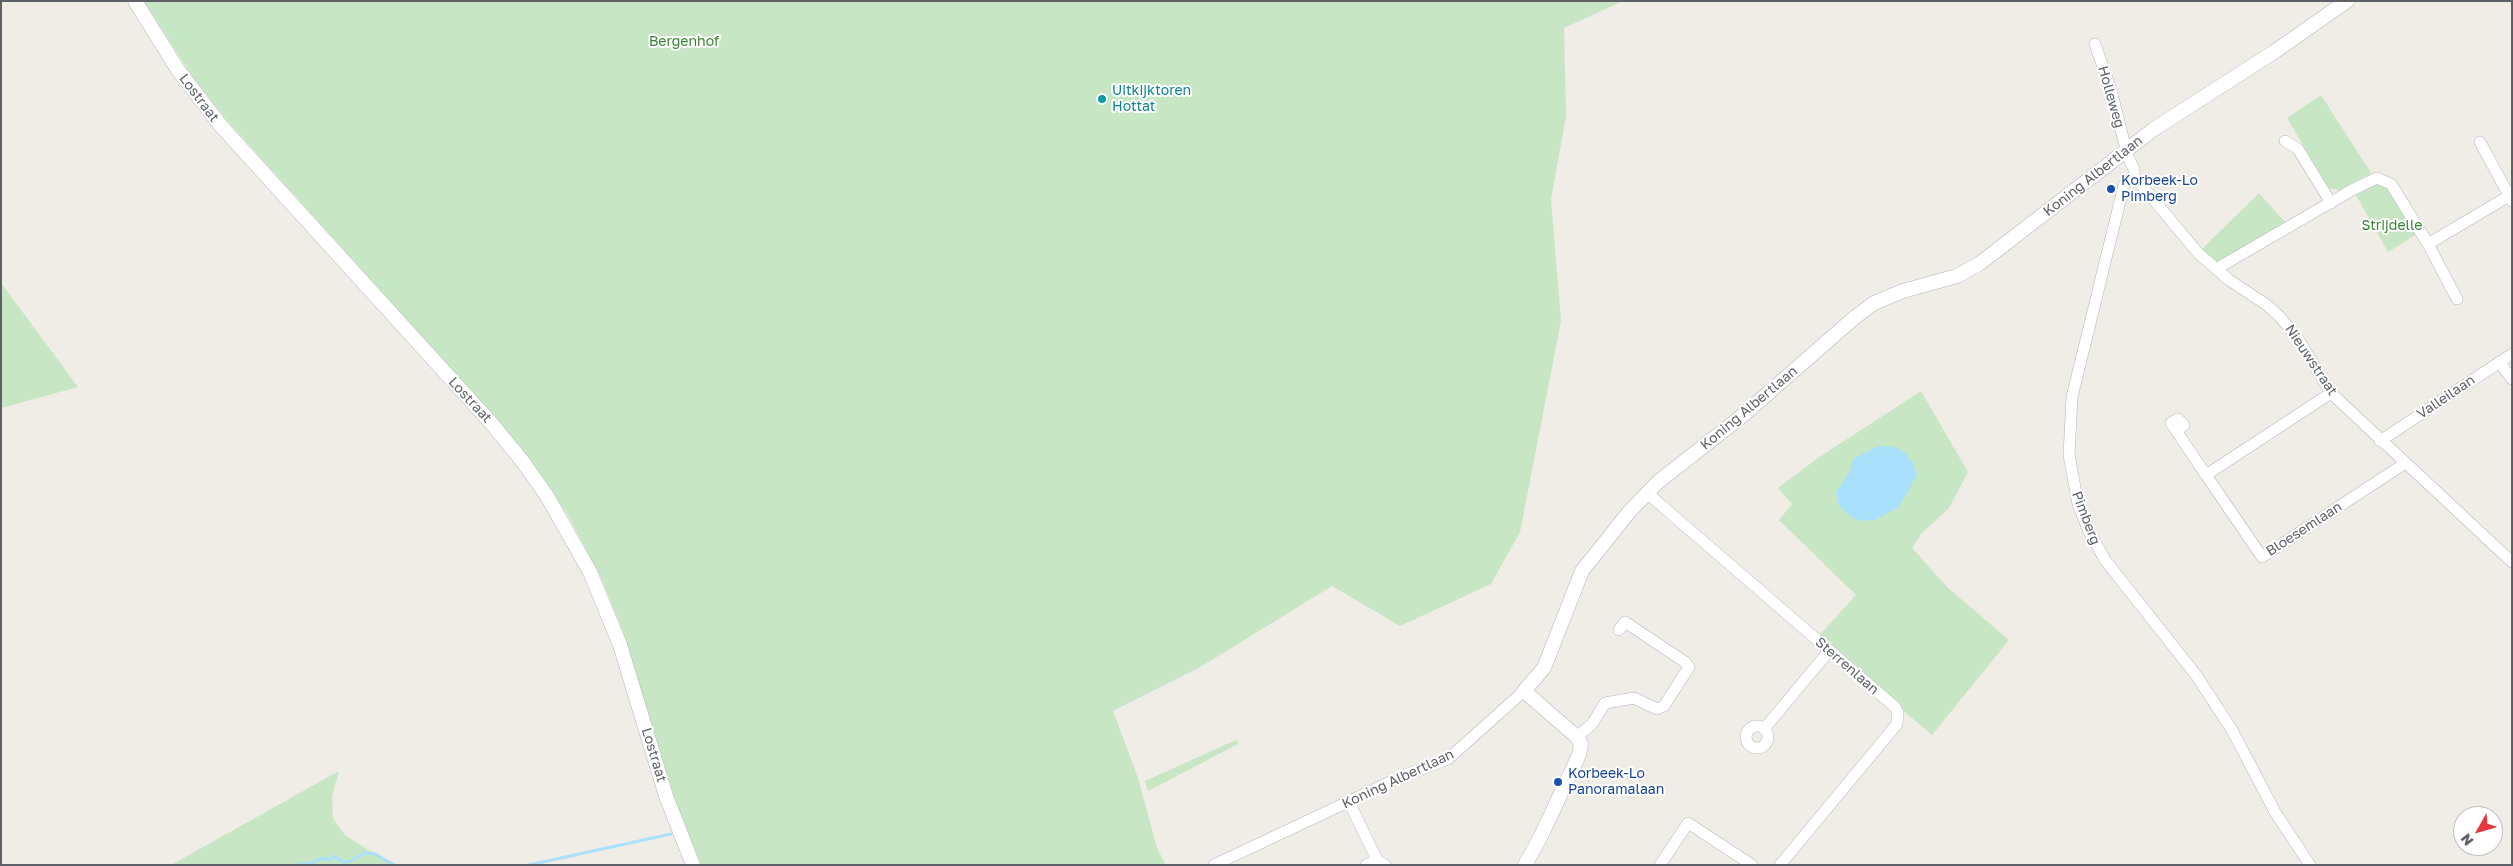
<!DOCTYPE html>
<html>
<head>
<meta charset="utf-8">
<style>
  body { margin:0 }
  #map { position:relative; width:2513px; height:866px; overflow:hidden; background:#f0ece6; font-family:"Golos Text",sans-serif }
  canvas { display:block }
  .frame { position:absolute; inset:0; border:2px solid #5e6266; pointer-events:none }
  .north { position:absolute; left:2453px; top:806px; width:50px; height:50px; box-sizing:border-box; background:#fff; border:1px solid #bfc0c2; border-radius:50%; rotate:232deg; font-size:14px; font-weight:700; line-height:20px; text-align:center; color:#5e6266 }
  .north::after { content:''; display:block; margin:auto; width:18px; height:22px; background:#e6363a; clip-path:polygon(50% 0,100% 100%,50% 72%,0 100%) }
</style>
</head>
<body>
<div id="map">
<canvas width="2513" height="866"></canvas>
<div class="frame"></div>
<div class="north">N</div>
</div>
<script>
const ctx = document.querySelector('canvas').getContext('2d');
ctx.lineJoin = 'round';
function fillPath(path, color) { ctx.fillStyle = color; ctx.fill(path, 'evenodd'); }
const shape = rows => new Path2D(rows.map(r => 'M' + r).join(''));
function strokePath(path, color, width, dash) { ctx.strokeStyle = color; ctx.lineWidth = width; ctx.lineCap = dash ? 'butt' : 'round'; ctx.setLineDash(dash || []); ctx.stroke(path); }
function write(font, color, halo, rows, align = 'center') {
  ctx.font = font + ' "Golos Text",sans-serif'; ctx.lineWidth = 4; ctx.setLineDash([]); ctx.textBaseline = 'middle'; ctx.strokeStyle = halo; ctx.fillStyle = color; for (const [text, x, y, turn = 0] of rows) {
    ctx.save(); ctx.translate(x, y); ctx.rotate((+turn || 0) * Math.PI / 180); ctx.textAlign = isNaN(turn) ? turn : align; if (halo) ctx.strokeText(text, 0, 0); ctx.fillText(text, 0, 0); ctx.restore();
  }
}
fillPath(shape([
  [144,1,1623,1,1564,28,1566,116,1551,199,1561,321,1520,532,1491,584,1400,626,1332,586,1202,666,1113,711,1138,778,1157,848,1166,865,701,865,673,794,621,626,601,578,568,515,520,446,499,422,224,117,192,76],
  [2321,95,2371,173,2339,190,2329,188,2287,118],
  [2375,184,2388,188,2417,234,2388,252,2356,195],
  [2259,193,2286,223,2215,263,2201,250],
  [1,283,78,387,1,408],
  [1921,391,1968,472,1949,508,1921,534,1912,548,1949,589,2009,640,1932,735,1817,638,1856,595,1779,520,1792,504,1778,488,1818,458],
  [1236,740,1238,744,1148,791,1145,781],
  [339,771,332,796,333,818,345,835,370,851,398,865,171,865]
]), '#c7e6c3');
fillPath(shape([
  [1878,446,1894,447,1905,453,1913,463,1917,475,1899,507,1875,520,1862,521,1851,517,1839,506,1836,492,1850,471,1853,459]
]), '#a9e1fd');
strokePath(shape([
  [296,865,311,863,323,858,329,860,335,856,342,862,348,862,365,853,375,854,394,865],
  [529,865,671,834]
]), '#a9e1fd', 3);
const minor = shape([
  [2095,44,2111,90,2128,157,2134,169,2134,176,2198,253,2229,280,2267,305,2279,316,2297,337,2331,393,2512,562],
  [2285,141,2298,149,2331,203],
  [2480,142,2512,201],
  [2134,176,2124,185,2072,397,2069,455,2078,504,2088,529,2105,560,2196,675,2232,730,2275,812,2310,865],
  [2428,244,2509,196],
  [2216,269,2352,190,2377,178,2391,184,2428,244,2457,299],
  [2499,362,2512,379],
  [2331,393,2206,475,2262,557,2404,464],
  [2177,431,2184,425,2178,419,2171,423,2206,475],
  [2380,441,2512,354],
  [1647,493,1895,707,1898,712,1897,724,1780,865],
  '1746 737a11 11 0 1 1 22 0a11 11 0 1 1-22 0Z',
  [1764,729,1829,651],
  [1577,737,1592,724,1605,703,1634,698,1657,709,1664,706,1689,667,1685,662,1625,622,1619,630],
  [1349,802,1377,860],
  [1214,865,1405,775,1448,759,1524,691],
  [1366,865,1377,860,1385,865],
  [1660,865,1688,823,1752,865]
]);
const tertiary = shape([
  [135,1,178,70,221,126,492,424,523,462,547,496,590,572,620,645,666,796,693,865],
  [1525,865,1541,836,1579,755,1581,744,1577,737,1524,691,1544,668,1582,571,1629,512,1658,482,1742,416,1854,318,1874,303,1903,291,1957,276,1979,264,2154,129,2274,52,2347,1]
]);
strokePath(minor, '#b3b7ba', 12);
strokePath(tertiary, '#b3b7ba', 15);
strokePath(minor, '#fff', 11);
strokePath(tertiary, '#fff', 14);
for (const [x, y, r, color] of [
  [1102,99,5,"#0f9aa8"],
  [2111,189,5,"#1a4fb4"],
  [1558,782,5,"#1a4fb4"]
]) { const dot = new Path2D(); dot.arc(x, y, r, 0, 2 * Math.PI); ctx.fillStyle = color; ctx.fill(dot); strokePath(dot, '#fff', 2); }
write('14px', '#3b8437', '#fff', [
  ["Bergenhof",684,42],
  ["Strijdelle",2392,226]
]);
write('14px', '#0d838f', '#fff', [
  ["Uitkijktoren",1112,91],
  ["Hottat",1112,107]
], 'left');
write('14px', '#5e6266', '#fff', [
  ["Holleweg",2111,97,74],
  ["Lostraat",199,98,53],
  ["Koning Albertlaan",2093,176,-38],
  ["Nieuwstraat",2311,360,56],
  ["Valleilaan",2446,397,-34],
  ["Lostraat",470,400,47],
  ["Koning Albertlaan",1749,408,-40],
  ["Pimberg",2086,518,69],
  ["Bloesemlaan",2304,529,-33],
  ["Sterrenlaan",1847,666,41],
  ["Lostraat",654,755,73],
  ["Koning Albertlaan",1398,779,-25]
]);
write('14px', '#164399', '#fff', [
  ["Korbeek-Lo",2121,181],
  ["Pimberg",2121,197],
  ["Korbeek-Lo",1568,774],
  ["Panoramalaan",1568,790]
], 'left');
</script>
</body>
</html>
